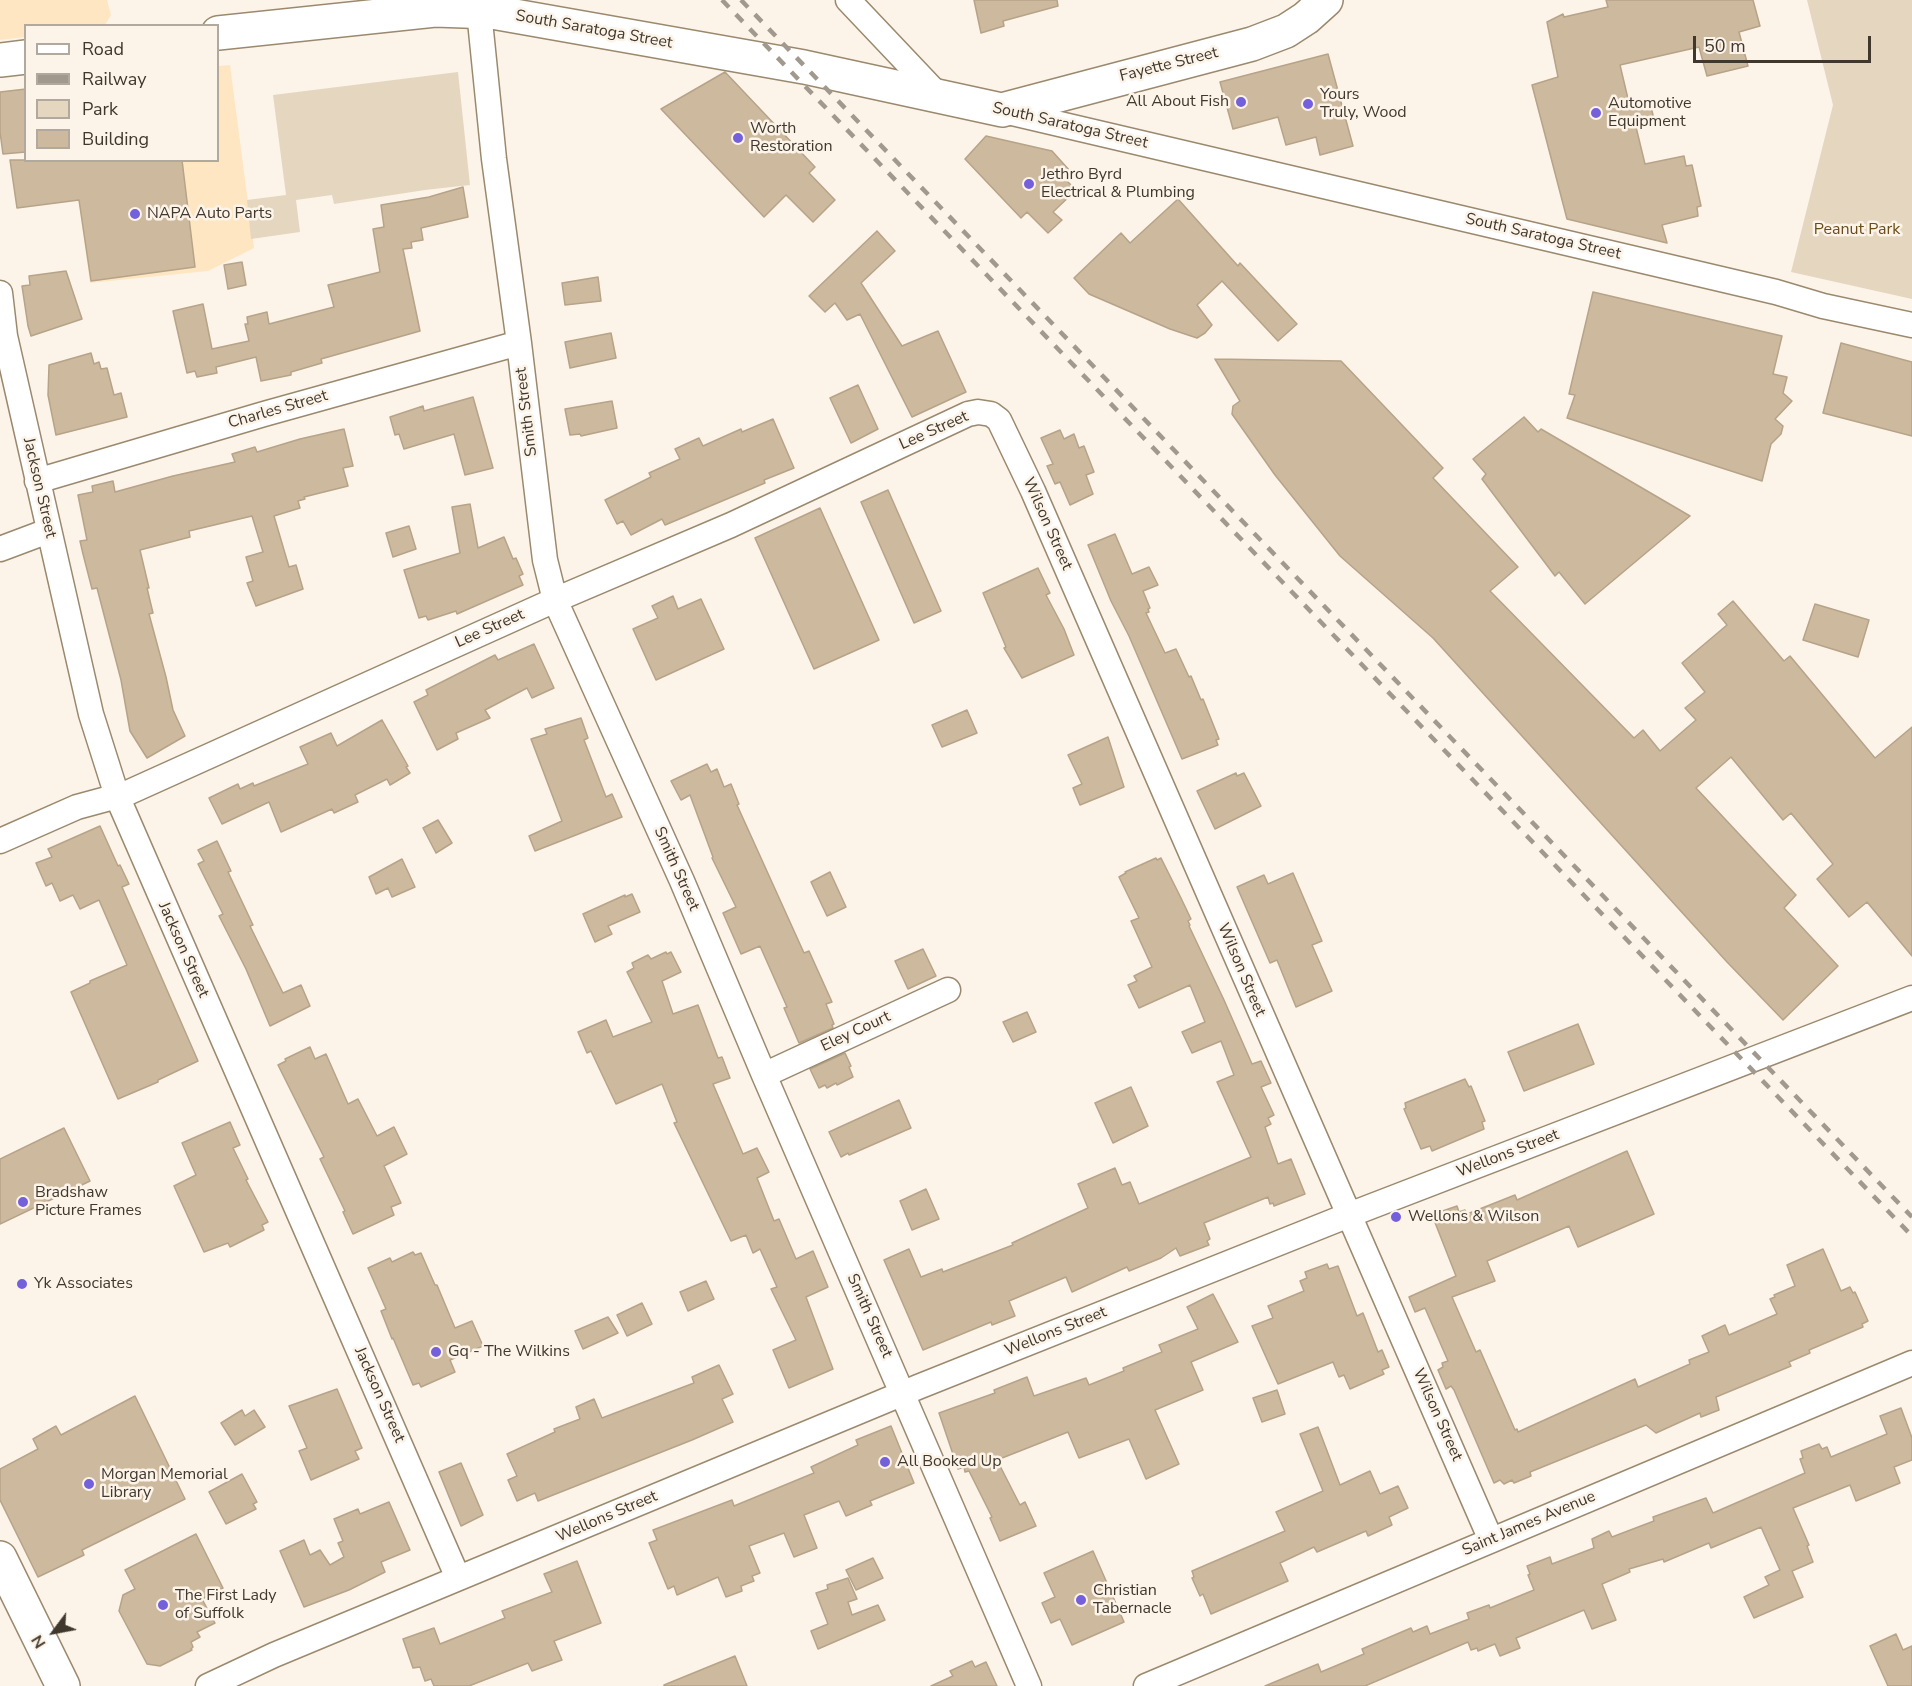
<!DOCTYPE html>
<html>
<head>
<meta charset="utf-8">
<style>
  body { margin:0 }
  #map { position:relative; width:1912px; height:1686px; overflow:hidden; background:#fcf4e9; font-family:"Nunito Sans",sans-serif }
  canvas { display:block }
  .legend { position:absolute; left:24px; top:24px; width:195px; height:138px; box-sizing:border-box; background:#fcf4e9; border:2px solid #b1a99e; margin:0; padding:8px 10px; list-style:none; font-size:18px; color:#40382d }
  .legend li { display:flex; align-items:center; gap:12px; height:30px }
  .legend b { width:30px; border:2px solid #b1a99e }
  .north { position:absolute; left:24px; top:1602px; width:60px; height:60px; -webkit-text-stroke:4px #fcf4e9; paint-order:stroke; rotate:238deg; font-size:16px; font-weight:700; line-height:24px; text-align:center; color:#40382d }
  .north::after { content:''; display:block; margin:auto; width:21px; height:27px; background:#40382d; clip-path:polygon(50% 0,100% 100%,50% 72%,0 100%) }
  .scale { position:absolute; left:1693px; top:36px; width:178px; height:27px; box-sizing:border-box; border:3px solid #40382d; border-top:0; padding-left:8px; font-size:18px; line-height:21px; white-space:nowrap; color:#40382d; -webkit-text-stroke:4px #fcf4e9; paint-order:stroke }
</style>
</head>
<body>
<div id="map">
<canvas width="1912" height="1686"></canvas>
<ul class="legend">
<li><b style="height:8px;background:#fff"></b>Road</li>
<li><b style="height:8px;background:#a1998e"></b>Railway</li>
<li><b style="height:16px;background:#e5d6c0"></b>Park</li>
<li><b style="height:16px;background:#cdba9e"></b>Building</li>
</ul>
<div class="north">N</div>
<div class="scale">50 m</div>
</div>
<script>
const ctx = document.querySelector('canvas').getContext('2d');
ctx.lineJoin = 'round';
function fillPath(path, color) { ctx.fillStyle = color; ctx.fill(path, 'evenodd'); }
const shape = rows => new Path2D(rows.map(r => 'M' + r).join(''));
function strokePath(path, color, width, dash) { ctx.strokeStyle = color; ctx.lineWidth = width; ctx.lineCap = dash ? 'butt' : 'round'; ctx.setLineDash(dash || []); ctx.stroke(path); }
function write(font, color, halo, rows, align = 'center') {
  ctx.font = font + ' "Nunito Sans",sans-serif'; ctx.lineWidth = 5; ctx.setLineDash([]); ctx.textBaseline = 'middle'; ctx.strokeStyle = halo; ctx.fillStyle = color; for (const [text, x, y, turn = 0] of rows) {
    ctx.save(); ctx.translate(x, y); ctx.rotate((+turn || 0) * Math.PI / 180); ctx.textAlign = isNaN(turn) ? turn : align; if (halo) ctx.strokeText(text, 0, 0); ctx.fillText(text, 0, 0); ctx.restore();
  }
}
fillPath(shape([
  [0,0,107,0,111,15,105,25,26,26,25,37,0,40],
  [230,65,254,248,208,271,90,283,73,161,218,160,218,66]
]), '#ffe6c3');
fillPath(shape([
  [1807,0,1912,0,1912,299,1791,272,1833,105],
  [458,72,470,185,425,190,334,204,332,195,296,200,300,232,251,239,247,200,286,195,273,95]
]), '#e5d6c0');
const building = shape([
  [974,0,1057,0,1058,6,1003,21,1004,26,981,33,974,0],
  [1606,0,1753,0,1760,26,1739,32,1748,66,1707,76,1699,47,1620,65,1629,103,1649,99,1655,123,1636,127,1645,164,1684,156,1686,166,1692,165,1701,206,1697,207,1698,216,1662,225,1667,243,1567,219,1532,85,1558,77,1547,22,1563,14,1564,17,1608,7,1606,0],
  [1328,54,1353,146,1320,155,1316,137,1286,145,1278,117,1233,129,1220,82,1328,54],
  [725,72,815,167,809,173,835,200,813,222,786,195,764,217,661,109,725,72],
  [26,89,26,152,3,154,0,132,0,92,26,89],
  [986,136,1052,151,1070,171,1063,177,1076,190,1053,212,1062,220,1048,233,1027,212,1021,218,965,159,986,136],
  [10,160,182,160,195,267,91,281,79,200,17,208,10,160],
  [463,187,468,217,421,228,423,240,411,242,412,248,403,249,420,331,321,359,322,363,291,372,291,375,261,381,256,357,216,367,217,373,197,377,195,371,187,373,173,311,203,304,212,349,249,341,245,324,248,324,247,317,267,312,269,324,334,307,328,285,380,272,373,229,384,227,381,205,429,197,463,187],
  [1178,199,1238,266,1240,263,1297,324,1278,341,1222,281,1197,305,1212,325,1205,333,1197,338,1170,329,1089,294,1074,278,1121,233,1130,243,1178,199],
  [877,231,895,251,861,283,902,346,938,331,966,392,912,417,860,314,847,320,835,303,825,312,809,296,877,231],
  [242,262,246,285,228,289,224,265,242,262],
  [66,271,82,319,31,336,28,326,22,286,30,285,29,276,66,271],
  [598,277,601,301,565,305,562,283,598,277],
  [1593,292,1782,336,1773,374,1787,377,1783,393,1792,401,1775,419,1783,426,1781,434,1771,444,1762,481,1567,418,1575,395,1569,394,1593,292],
  [611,333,616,358,570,368,565,342,611,333],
  [1841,343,1912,362,1912,436,1823,413,1841,343],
  [91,353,94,364,99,362,101,369,107,368,114,395,121,393,127,417,56,435,48,395,49,365,91,353],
  [1215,359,1341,361,1443,468,1433,478,1518,567,1490,591,1634,738,1643,730,1660,751,1696,720,1685,708,1705,692,1682,663,1727,625,1718,614,1733,601,1784,661,1790,656,1875,758,1912,727,1912,956,1867,902,1849,917,1817,879,1833,864,1791,813,1783,820,1731,757,1696,788,1796,895,1784,908,1838,966,1783,1020,1727,962,1433,638,1340,556,1275,475,1232,414,1233,406,1240,401,1215,359],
  [858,385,878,429,851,443,830,398,858,385],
  [473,397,493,468,465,475,454,434,404,449,399,434,395,435,390,417,423,406,424,411,473,397],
  [612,401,617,428,581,436,580,434,570,435,565,409,612,401],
  [1524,417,1538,432,1541,429,1690,516,1585,604,1559,572,1555,576,1482,479,1486,474,1473,459,1524,417],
  [773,419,794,468,764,480,765,483,665,525,662,519,631,535,623,521,617,524,605,500,651,477,649,473,680,459,675,449,699,438,703,446,741,429,742,432,773,419],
  [344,429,353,466,343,468,348,486,304,497,305,499,298,501,300,508,274,516,289,567,296,565,303,589,256,606,247,583,253,581,246,557,263,552,252,516,189,531,190,537,140,550,149,588,147,588,153,613,149,614,166,677,173,710,185,736,147,758,130,731,121,680,97,588,92,589,83,554,80,541,87,540,78,495,93,492,92,486,113,481,115,492,173,476,235,462,232,454,255,447,257,452,300,439,344,429],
  [1060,430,1064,439,1074,434,1079,448,1084,446,1094,472,1086,475,1093,494,1070,505,1060,482,1055,484,1047,466,1053,464,1041,438,1060,430],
  [888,490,941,611,914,623,861,502,888,490],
  [470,504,478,548,504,537,513,559,516,558,523,574,519,576,523,585,457,614,456,611,428,620,426,616,419,618,404,570,460,553,452,507,470,504],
  [820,508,879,640,814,669,755,538,820,508],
  [409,526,416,549,393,557,386,533,409,526],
  [1115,534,1132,574,1149,567,1158,585,1143,591,1150,608,1148,609,1149,612,1146,613,1165,653,1176,649,1189,677,1191,676,1201,700,1203,699,1219,739,1216,740,1218,745,1182,759,1129,636,1111,601,1088,545,1115,534],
  [1038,568,1050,593,1046,595,1064,629,1074,655,1022,678,1004,648,1006,647,983,593,1038,568],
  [673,596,678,609,701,599,724,649,656,680,633,629,658,618,652,606,673,596],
  [1815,604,1869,620,1858,657,1803,640,1815,604],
  [534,644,554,688,532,698,527,688,485,710,490,718,456,733,458,739,437,750,414,702,428,695,426,690,495,655,498,660,534,644],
  [967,710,977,733,942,747,932,725,967,710],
  [581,718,588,738,584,740,606,797,612,794,622,817,535,851,529,836,562,821,531,739,547,734,545,729,581,718],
  [382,720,408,766,406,767,410,773,390,785,387,779,355,795,358,802,334,813,332,809,281,832,269,802,222,824,209,798,238,784,240,789,253,783,254,786,308,764,300,747,331,733,337,746,382,720],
  [1108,737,1124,787,1080,805,1073,788,1082,784,1068,755,1108,737],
  [707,764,711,772,717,769,724,787,731,784,739,804,737,805,804,953,809,951,832,1002,826,1004,834,1024,832,1025,833,1028,799,1043,784,1008,787,1007,760,946,741,954,723,913,736,907,712,858,713,857,690,795,681,800,671,781,707,764],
  [1236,773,1237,776,1244,773,1261,806,1215,829,1197,791,1236,773],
  [438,820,452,843,436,853,423,828,438,820],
  [100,826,118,866,120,865,129,884,122,887,198,1061,158,1080,158,1082,118,1099,71,992,90,983,90,981,127,965,99,900,80,909,73,895,60,901,52,883,46,886,36,863,52,857,48,849,100,826],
  [217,841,231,871,228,872,253,925,250,926,283,993,301,985,310,1006,270,1026,246,969,219,916,223,914,198,864,204,861,198,850,217,841],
  [1156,858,1157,860,1161,858,1180,896,1191,919,1188,921,1190,925,1189,926,1224,1000,1252,1064,1261,1061,1271,1083,1261,1087,1274,1115,1268,1118,1271,1124,1265,1127,1278,1164,1291,1159,1305,1194,1274,1206,1273,1203,1270,1204,1268,1197,1204,1223,1210,1239,1207,1241,1209,1245,1180,1256,1176,1248,1161,1258,1129,1271,1127,1267,1072,1292,1066,1277,1009,1301,1015,1316,992,1325,991,1322,923,1350,884,1260,909,1249,921,1277,942,1269,943,1272,1013,1245,1012,1243,1088,1208,1078,1184,1115,1168,1122,1185,1130,1182,1139,1204,1251,1157,1217,1082,1234,1075,1221,1041,1192,1053,1182,1032,1205,1022,1190,985,1139,1008,1128,985,1137,981,1134,976,1152,967,1131,921,1139,918,1119,877,1126,873,1125,872,1156,858],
  [402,859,415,887,392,897,388,888,376,894,369,877,402,859],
  [830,872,846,907,827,916,811,882,830,872],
  [1293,873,1322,941,1312,945,1332,991,1296,1007,1277,960,1270,963,1237,887,1264,875,1268,884,1293,873],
  [632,894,640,912,608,926,612,934,595,942,583,914,625,895,625,897,632,894],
  [923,949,936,976,908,989,895,961,923,949],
  [666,952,667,954,671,952,681,972,662,981,673,1014,698,1005,718,1058,722,1057,730,1078,713,1084,743,1154,757,1148,769,1172,757,1178,774,1221,779,1219,796,1259,813,1251,828,1287,806,1297,833,1369,789,1388,773,1350,796,1340,771,1289,777,1287,760,1249,753,1253,746,1235,731,1241,674,1123,677,1122,662,1084,616,1104,591,1051,587,1053,578,1032,606,1020,613,1037,652,1022,627,972,634,968,632,963,648,955,651,959,666,952],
  [1027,1012,1036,1032,1013,1042,1003,1022,1027,1012],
  [1578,1024,1594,1064,1524,1091,1508,1052,1578,1024],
  [310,1047,315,1059,326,1054,348,1104,358,1099,377,1136,394,1127,407,1154,384,1166,401,1203,391,1207,394,1215,353,1234,343,1212,345,1211,320,1159,324,1157,278,1065,286,1061,285,1059,310,1047],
  [845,1053,851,1066,849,1067,853,1077,837,1085,836,1083,827,1088,825,1085,819,1088,810,1069,845,1053],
  [1465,1079,1469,1087,1471,1086,1485,1121,1482,1122,1484,1129,1432,1151,1430,1146,1421,1149,1404,1109,1406,1108,1405,1103,1465,1079],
  [1131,1087,1148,1126,1113,1143,1095,1103,1131,1087],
  [899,1100,911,1128,849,1155,848,1153,841,1157,829,1132,899,1100],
  [230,1122,240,1145,233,1148,248,1179,246,1180,268,1222,262,1225,264,1230,230,1247,228,1243,204,1252,174,1186,196,1175,182,1143,230,1122],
  [64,1128,90,1181,0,1224,0,1159,64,1128],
  [1627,1151,1654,1214,1578,1247,1569,1226,1487,1261,1495,1281,1452,1297,1476,1352,1480,1350,1515,1430,1517,1429,1518,1432,1635,1379,1638,1387,1690,1364,1689,1360,1709,1352,1702,1336,1725,1325,1729,1335,1777,1314,1770,1299,1775,1297,1774,1295,1795,1286,1787,1265,1823,1249,1841,1291,1850,1287,1853,1293,1855,1292,1868,1321,1862,1324,1863,1327,1809,1350,1810,1353,1789,1362,1791,1366,1716,1397,1719,1410,1701,1417,1700,1413,1656,1433,1646,1425,1530,1472,1531,1476,1514,1483,1512,1480,1504,1484,1500,1480,1494,1483,1454,1390,1451,1386,1446,1389,1438,1370,1443,1367,1442,1363,1448,1361,1425,1308,1415,1312,1409,1297,1456,1276,1434,1220,1436,1220,1434,1214,1457,1206,1459,1212,1465,1210,1467,1214,1515,1195,1517,1200,1627,1151],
  [926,1189,939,1219,912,1230,900,1201,926,1189],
  [413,1252,415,1255,421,1253,435,1285,437,1285,455,1328,472,1321,483,1346,450,1360,455,1372,421,1387,419,1383,413,1385,393,1338,392,1339,381,1311,386,1309,368,1268,390,1258,392,1262,413,1252],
  [1327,1264,1329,1269,1338,1266,1357,1316,1363,1313,1378,1352,1382,1350,1389,1367,1382,1370,1384,1374,1350,1389,1344,1375,1339,1377,1333,1362,1278,1384,1252,1326,1273,1318,1268,1306,1304,1291,1300,1281,1307,1278,1305,1272,1327,1264],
  [706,1281,714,1299,688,1311,680,1292,706,1281],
  [1213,1294,1238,1342,1191,1362,1203,1390,1155,1410,1179,1464,1146,1479,1129,1439,1079,1458,1068,1432,997,1460,1020,1505,1025,1502,1036,1526,1000,1541,990,1518,992,1517,969,1471,965,1472,964,1467,958,1469,939,1413,995,1393,994,1390,1027,1377,1034,1396,1086,1378,1089,1385,1124,1371,1123,1368,1162,1352,1159,1345,1198,1329,1187,1307,1213,1294],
  [642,1303,652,1324,627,1336,617,1315,642,1303],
  [608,1317,618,1333,583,1349,575,1331,608,1317],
  [719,1365,733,1394,722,1399,733,1422,692,1440,538,1501,535,1493,517,1501,508,1480,517,1476,507,1454,555,1432,554,1429,580,1419,576,1407,594,1399,602,1418,694,1383,692,1377,719,1365],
  [337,1389,362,1448,355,1451,359,1459,311,1480,299,1451,307,1448,289,1406,337,1389],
  [1277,1390,1285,1414,1262,1422,1253,1398,1277,1390],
  [135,1396,185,1499,82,1550,84,1555,38,1577,0,1500,0,1469,38,1449,33,1439,56,1426,61,1435,135,1396],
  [1901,1408,1912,1438,1912,1460,1894,1467,1900,1483,1856,1501,1850,1485,1793,1508,1809,1545,1807,1546,1813,1562,1792,1571,1803,1597,1754,1618,1744,1597,1769,1585,1765,1577,1780,1570,1761,1527,1711,1548,1709,1543,1664,1562,1663,1559,1629,1569,1630,1572,1602,1584,1616,1620,1592,1629,1584,1610,1516,1638,1520,1648,1500,1656,1495,1644,1478,1651,1477,1648,1471,1650,1468,1642,1365,1686,1265,1686,1318,1664,1321,1672,1364,1654,1362,1649,1411,1628,1413,1632,1427,1626,1430,1634,1469,1619,1467,1613,1489,1605,1490,1608,1534,1590,1528,1575,1530,1574,1527,1566,1550,1557,1552,1564,1594,1548,1592,1539,1609,1531,1612,1537,1654,1521,1653,1517,1706,1498,1713,1513,1805,1473,1800,1459,1803,1458,1801,1451,1819,1444,1822,1449,1827,1447,1831,1457,1887,1434,1880,1416,1901,1408],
  [242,1410,245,1416,254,1410,265,1427,235,1445,221,1423,242,1410],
  [891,1426,914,1483,870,1501,872,1505,846,1516,839,1501,804,1515,817,1548,794,1557,784,1533,749,1546,760,1573,752,1576,754,1581,741,1586,742,1591,726,1597,718,1577,677,1595,674,1586,668,1589,649,1543,657,1540,653,1530,732,1500,734,1506,814,1473,811,1467,858,1445,856,1440,891,1426],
  [1318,1427,1340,1485,1370,1471,1380,1494,1398,1486,1408,1508,1389,1517,1392,1525,1368,1536,1366,1531,1317,1552,1314,1547,1280,1563,1288,1581,1211,1614,1203,1594,1200,1596,1192,1578,1194,1577,1192,1571,1285,1531,1276,1512,1323,1491,1300,1434,1318,1427],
  [461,1463,483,1515,461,1526,439,1472,461,1463],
  [242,1474,257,1502,253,1504,256,1509,226,1524,209,1492,242,1474],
  [389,1502,410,1550,381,1562,385,1572,349,1590,304,1607,280,1551,304,1540,310,1555,320,1550,330,1565,344,1557,338,1543,343,1541,334,1519,358,1509,360,1514,389,1502],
  [196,1534,223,1588,202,1599,215,1623,197,1632,200,1637,191,1642,193,1647,191,1649,192,1650,160,1666,147,1664,119,1611,123,1595,135,1589,125,1570,196,1534],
  [1093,1551,1124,1622,1072,1645,1060,1619,1051,1623,1042,1603,1055,1597,1044,1573,1093,1551],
  [873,1558,883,1578,856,1590,846,1570,873,1558],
  [577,1561,601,1623,554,1641,562,1660,532,1671,528,1663,469,1686,434,1686,431,1679,425,1681,420,1667,413,1668,403,1639,434,1628,440,1644,505,1618,502,1611,552,1592,544,1574,577,1561],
  [848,1578,857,1599,848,1602,852,1615,878,1605,885,1620,818,1649,811,1631,828,1624,816,1593,828,1589,827,1585,848,1578],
  [1896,1634,1903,1650,1912,1646,1912,1686,1888,1686,1870,1646,1896,1634],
  [735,1656,747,1686,664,1686,664,1685,735,1656],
  [972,1661,975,1667,986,1662,997,1686,931,1686,953,1676,950,1671,972,1661]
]);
fillPath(building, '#cdba9e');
strokePath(building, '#b6a388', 1.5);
const street = shape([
  [848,0,938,95],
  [479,11,494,159,519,343,545,560,555,600,682,881,764,1075,1029,1686],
  [1004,111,1776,292,1823,306,1912,325],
  [0,293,5,336,91,714,117,796,458,1578],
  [37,481,264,414,519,343],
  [0,549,48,531],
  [0,841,77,807,125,794,555,600,731,525,968,414,978,412,991,414,999,420,1033,491,1491,1540],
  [764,1075,948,990],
  [208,1686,274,1655,918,1387,1349,1215,1912,998],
  [1146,1686,1912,1363]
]);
const secondary = shape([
  [218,33,435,10,492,12,804,67,1002,110,1252,44,1286,31,1306,18,1326,0],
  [0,60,26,57],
  [0,1558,63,1686]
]);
strokePath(street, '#9b896e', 27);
strokePath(secondary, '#9b896e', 36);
strokePath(street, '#fff', 24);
strokePath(secondary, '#fff', 33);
strokePath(shape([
  [722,0,1912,1236],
  [741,0,1912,1217]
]), '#a1998e', 4.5, [10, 10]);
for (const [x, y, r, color] of [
  [1241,102,6,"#7460db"],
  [1308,104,6,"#7460db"],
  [1596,113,6,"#7460db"],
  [738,138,6,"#7460db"],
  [1029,184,6,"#7460db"],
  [135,214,6,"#7460db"],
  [23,1202,6,"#7460db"],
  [1396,1217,6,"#7460db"],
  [22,1284,6,"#7460db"],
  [436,1352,6,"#7460db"],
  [885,1462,6,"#7460db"],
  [89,1484,6,"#7460db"],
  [1081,1600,6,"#7460db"],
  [163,1605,6,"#7460db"]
]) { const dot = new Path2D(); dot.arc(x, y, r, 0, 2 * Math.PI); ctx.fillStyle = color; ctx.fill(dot); strokePath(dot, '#fcf4e9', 2); }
write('16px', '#40382d', '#fcf4e9', [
  ["South Saratoga Street",594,30,10],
  ["Fayette Street",1169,65,-14],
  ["South Saratoga Street",1070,126,13],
  ["South Saratoga Street",1543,237,13],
  ["Charles Street",278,410,-16],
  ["Smith Street",527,412,-97],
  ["Lee Street",934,431,-24],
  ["Jackson Street",39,488,77],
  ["Wilson Street",1047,524,66],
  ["Lee Street",490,629,-24],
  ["Smith Street",676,869,66],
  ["Jackson Street",183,950,66],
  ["Wilson Street",1241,970,67],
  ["Eley Court",856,1032,-25],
  ["Wellons Street",1508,1154,-21],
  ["Smith Street",869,1316,66],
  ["Wellons Street",1056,1332,-22],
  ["Jackson Street",379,1395,66],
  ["Wilson Street",1437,1415,66],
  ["Wellons Street",607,1517,-23],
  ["Saint James Avenue",1529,1524,-23]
]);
write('16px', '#40382d', '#fcf4e9', [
  ["Yours",1320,95],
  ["Truly, Wood",1320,113],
  ["All About Fish",1229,102,"right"],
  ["Automotive",1608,104],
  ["Equipment",1608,122],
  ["Worth",750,129],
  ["Restoration",750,147],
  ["Jethro Byrd",1041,175],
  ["Electrical & Plumbing",1041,193],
  ["NAPA Auto Parts",147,214],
  ["Bradshaw",35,1193],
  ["Picture Frames",35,1211],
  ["Wellons & Wilson",1408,1217],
  ["Yk Associates",34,1284],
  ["Gq - The Wilkins",448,1352],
  ["All Booked Up",897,1462],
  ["Morgan Memorial",101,1475],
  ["Library",101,1493],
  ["Christian",1093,1591],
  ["Tabernacle",1093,1609],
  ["The First Lady",175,1596],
  ["of Suffolk",175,1614]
], 'left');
write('16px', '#6b4c19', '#fcf4e9', [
  ["Peanut Park",1857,230]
]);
</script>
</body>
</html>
